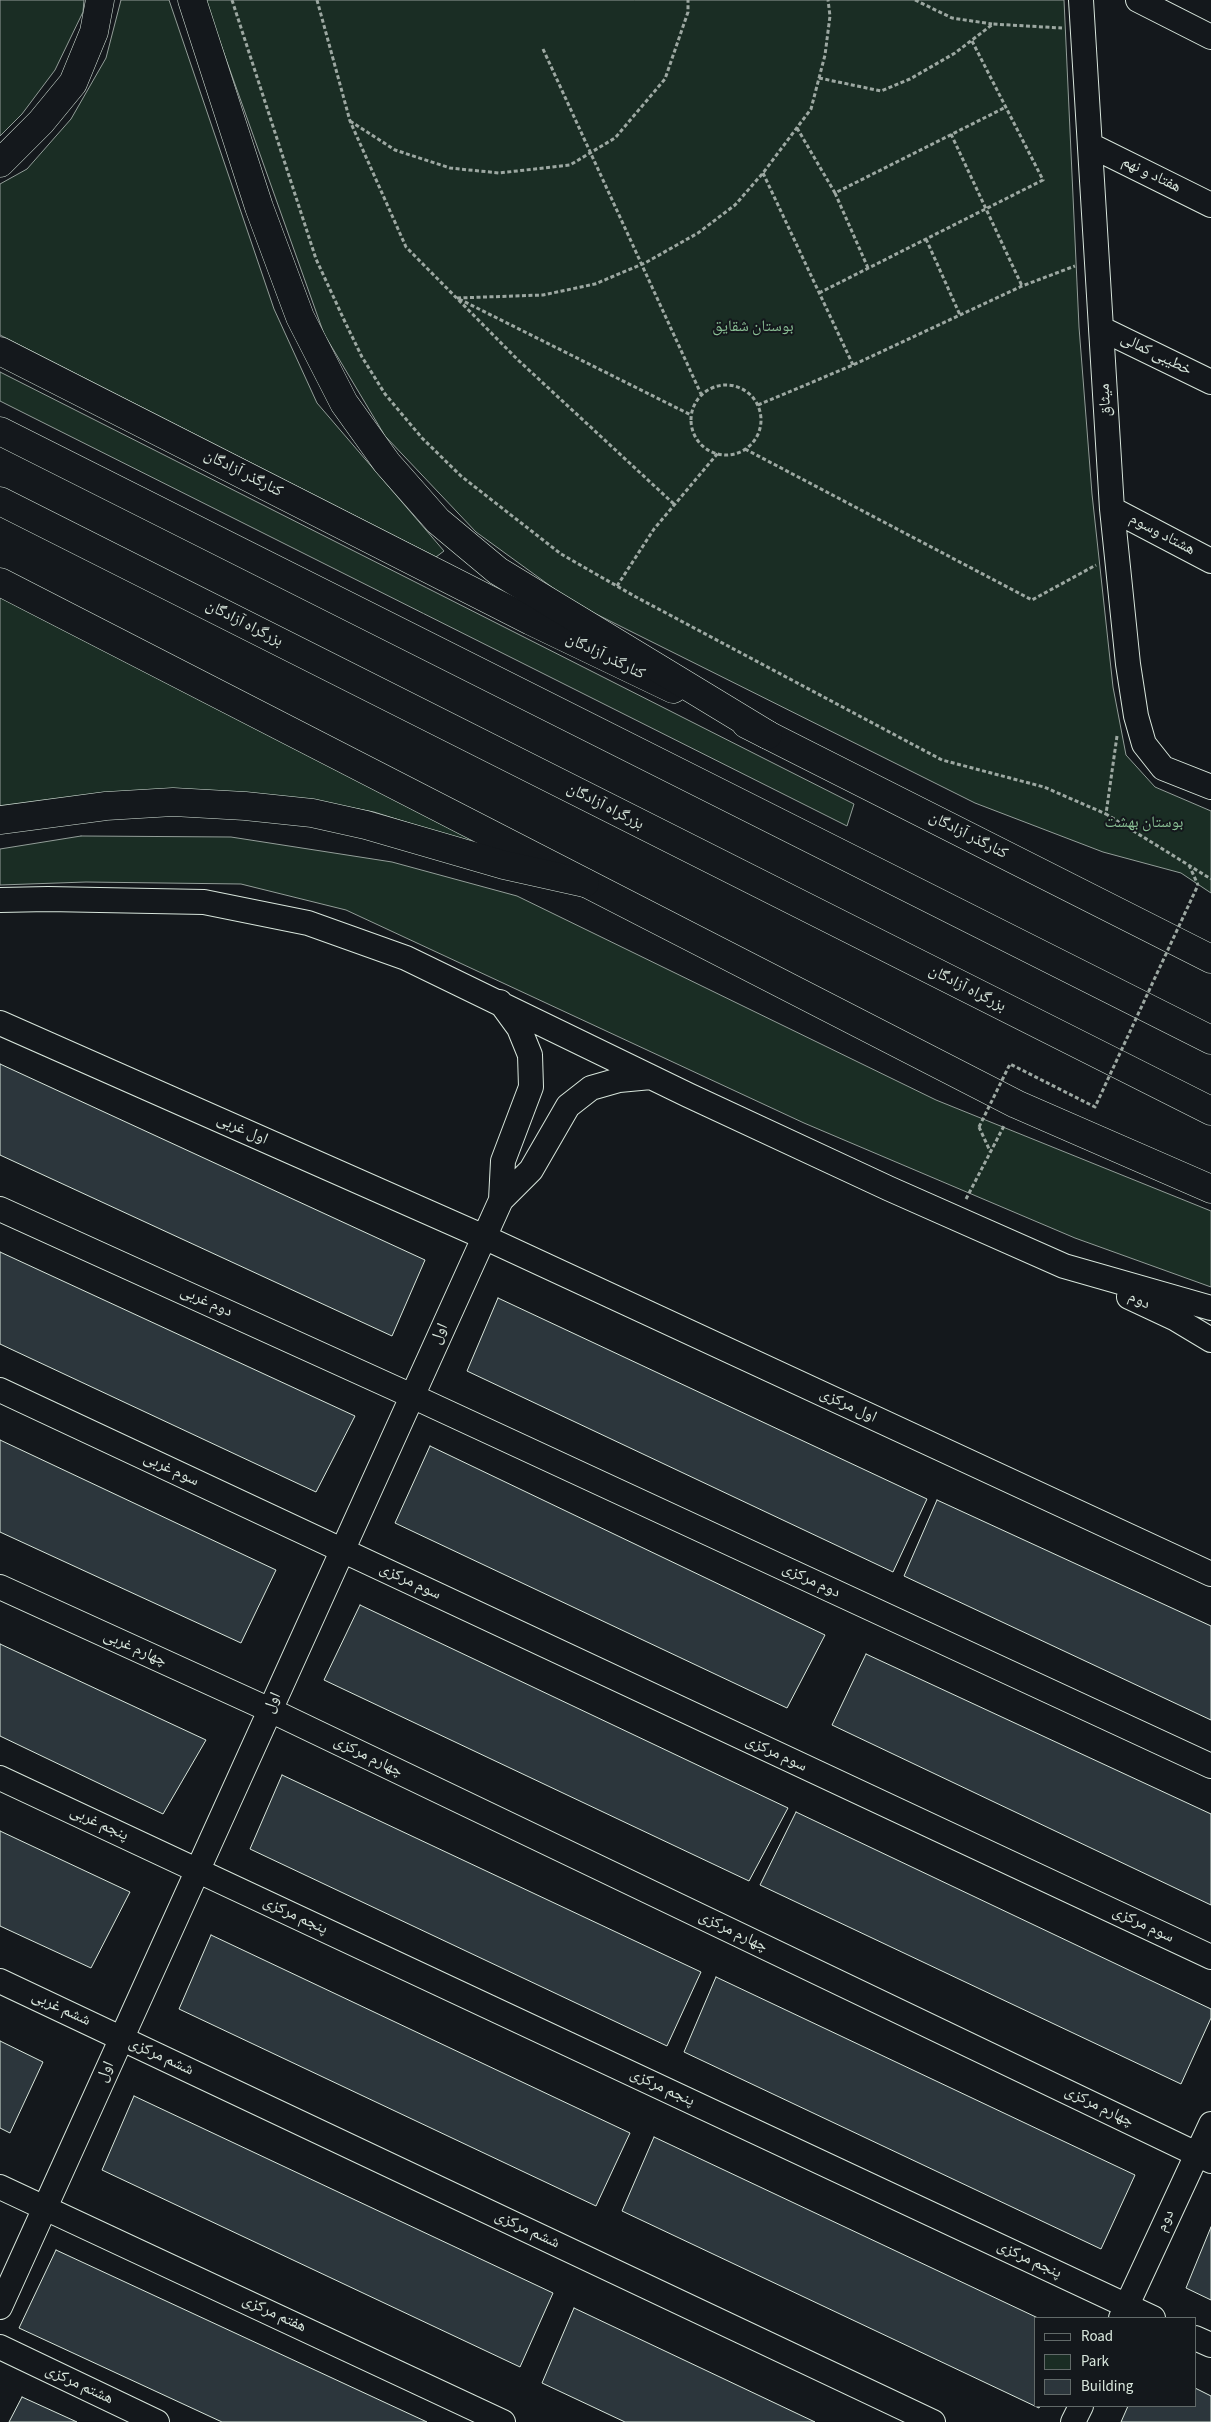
<!DOCTYPE html>
<html>
<head>
<meta charset="utf-8">
<style>
  body { margin:0 }
  #map { position:relative; width:1211px; height:2422px; overflow:hidden; background:#14181c; font-family:"Source Sans 3",sans-serif }
  canvas { display:block }
  .legend { position:absolute; left:1034px; top:2317px; width:162px; height:90px; box-sizing:border-box; background:#14181c; border:1px solid #626a69; margin:0; padding:6px 9px; list-style:none; font-size:15px; color:#d8e6dc }
  .legend li { display:flex; align-items:center; gap:10px; height:25px }
  .legend b { width:25px; border:1px solid #626a69 }
</style>
</head>
<body>
<div id="map">
<canvas width="1211" height="2422"></canvas>
<ul class="legend">
<li><b style="height:6px;background:#14181c"></b>Road</li>
<li><b style="height:14px;background:#1a2d24"></b>Park</li>
<li><b style="height:14px;background:#2c363c"></b>Building</li>
</ul>
</div>
<script>
const ctx = document.querySelector('canvas').getContext('2d');
ctx.lineJoin = 'round';
function fillPath(path, color) { ctx.fillStyle = color; ctx.fill(path, 'evenodd'); }
const shape = rows => new Path2D(rows.map(r => 'M' + r).join(''));
function strokePath(path, color, width, dash) { ctx.strokeStyle = color; ctx.lineWidth = width; ctx.lineCap = dash ? 'butt' : 'round'; ctx.setLineDash(dash || []); ctx.stroke(path); }
function write(font, color, halo, rows, align = 'center') {
  ctx.font = font + ' "Source Sans 3","Noto Naskh Arabic",sans-serif'; ctx.lineWidth = 4; ctx.setLineDash([]); ctx.textBaseline = 'middle'; ctx.strokeStyle = halo; ctx.fillStyle = color; for (const [text, x, y, turn = 0] of rows) {
    ctx.save(); ctx.translate(x, y); ctx.rotate((+turn || 0) * Math.PI / 180); ctx.textAlign = isNaN(turn) ? turn : align; if (halo) ctx.strokeText(text, 0, 0); ctx.fillText(text, 0, 0); ctx.restore();
  }
}
const green = shape([
  [0,0,84,0,83,12,55,70,22,114,0,136,0,0],
  [121,0,169,0,274,309,317,403,444,551,436,557,0,335,0,184,27,169,71,119,106,58,121,0],
  [205,0,1064,0,1079,327,1092,494,1113,687,1126,755,1155,787,1211,811,1211,893,1181,873,1103,852,975,803,594,613,560,593,476,532,385,436,324,334,205,0],
  [0,372,854,804,847,826,0,401,0,372],
  [0,596,507,854,374,812,305,799,0,809,0,596],
  [81,836,231,837,392,862,517,896,936,1100,1211,1211,1211,1287,1075,1238,804,1123,346,910,241,884,86,882,0,885,0,849,81,836]
]);
fillPath(green, '#1a2d24');
strokePath(green, '#939e99', 1);
const building = shape([
  [0,1064,425,1260,392,1336,0,1155,0,1064],
  [0,1252,355,1416,316,1492,0,1344,0,1252],
  [498,1298,927,1499,893,1572,467,1371,498,1298],
  [0,1440,276,1570,241,1643,0,1532,0,1440],
  [430,1446,825,1635,787,1708,395,1523,430,1446],
  [937,1500,1211,1626,1211,1720,904,1576,937,1500],
  [360,1605,788,1808,749,1881,324,1680,360,1605],
  [0,1644,206,1740,163,1814,0,1736,0,1644],
  [866,1654,1211,1814,1211,1905,832,1725,866,1654],
  [282,1775,701,1972,667,2046,250,1849,282,1775],
  [796,1812,1211,2009,1211,2018,1181,2084,760,1885,796,1812],
  [0,1831,130,1892,91,1968,0,1926,0,1831],
  [211,1935,630,2133,596,2206,179,2009,211,1935],
  [716,1977,1135,2175,1101,2249,684,2052,716,1977],
  [0,2041,43,2062,10,2133,0,2128,0,2041],
  [134,2096,553,2293,520,2367,102,2170,134,2096],
  [654,2137,1038,2318,1035,2318,1035,2406,1040,2406,1039,2408,622,2211,654,2137],
  [1211,2227,1211,2300,1186,2288,1211,2227],
  [56,2250,427,2422,222,2422,19,2328,56,2250],
  [574,2308,815,2422,625,2422,542,2383,574,2308],
  [1195,2388,1211,2396,1211,2422,1121,2422,1128,2406,1195,2406,1195,2388],
  [22,2397,77,2422,9,2422,22,2397]
]);
fillPath(building, '#2c363c');
strokePath(building, '#d8e6dc', 1);
const minor = shape([
  [1081,0,1112,509,1128,664,1136,716,1144,744,1163,768,1211,787],
  [1138,0,1211,37],
  [1090,145,1211,205],
  [1102,329,1211,382],
  [1112,509,1211,561],
  [0,900,48,899,204,902,308,923,406,958,688,1095,890,1189,1064,1266,1211,1308],
  [0,1023,484,1237,1211,1574],
  [501,1200,531,1170,568,1106,591,1088,619,1080,651,1077],
  [0,1209,412,1396,1211,1766],
  [1129,1297,1176,1319,1211,1340],
  [0,1390,1211,1957],
  [0,1587,270,1710,1211,2161],
  [0,1778,1153,2318],
  [0,1981,933,2422],
  [0,2187,503,2422],
  [0,2307,501,1200,503,1161,531,1087,530,1055,519,1028,500,1002],
  [1121,2318,1211,2124],
  [1195,2338,1211,2345],
  [0,2347,157,2422],
  [1073,2422,1081,2406]
]);
const major = shape([
  [0,351,531,621,673,689],
  [0,582,1016,1104,1211,1189],
  [746,724,1211,959]
]);
const highway = shape([
  [192,0,259,207,300,317,344,403,387,463,438,521,498,571,768,735],
  [0,163,41,122,73,83,94,32,100,0],
  [0,431,1211,1040],
  [0,501,1211,1111],
  [0,820,106,806,173,802,245,806,312,813,366,825,504,865,585,883]
]);
strokePath(minor, '#d8e6dc', 26);
strokePath(major, '#d8e6dc', 29);
strokePath(highway, '#d8e6dc', 29);
strokePath(shape([
  [232,0,316,259,345,322,362,357,385,394,422,438,461,476,561,554,636,597,942,760,1044,787,1106,814],
  [317,0,350,121,406,247,517,359,675,505],
  [915,0,952,18,992,24],
  [543,49,701,394],
  [819,78,881,91,910,79,955,53,993,24,1062,28],
  [350,121,395,150,450,168,499,173,570,165,615,138,665,79,688,12,688,0],
  [797,128,835,193,1006,107],
  [951,134,1022,286],
  [763,173,853,365],
  [835,193,868,268],
  [926,239,960,315],
  [819,293,1043,180,972,41],
  [457,298,543,295,595,284,645,263,698,233,735,205,763,173,811,109,825,55,830,16,828,0],
  [459,299,691,415],
  '691 420a35 35 0 1 1 70 0a35 35 0 1 1-70 0Z',
  [758,405,853,365,1022,286,1075,266],
  [745,449,1032,600,1096,565],
  [617,586,654,529,718,453],
  [1117,736,1106,814,1211,879],
  [1189,865,1198,885],
  [979,1127,990,1151],
  [966,1199,1005,1124]
]), '#9da8a2', 3, [4, 2.5]);
strokePath(minor, '#14181c', 24);
strokePath(major, '#14181c', 28);
strokePath(highway, '#14181c', 28);
strokePath(shape([
  [979,1127,1010,1064,1095,1107,1198,885]
]), '#9da8a2', 3, [4, 2.5]);
write('16px', '#d8e6dc', '#14181c', [
  ["هفتاد و نهم",1151,175,26],
  ["خطیبی کمالی",1156,355,26],
  ["میثاق",1106,400,-93],
  ["کنارگذر آزادگان",243,474,27],
  ["هشتاد وسوم",1162,535,28],
  ["بزرگراه آزادگان",244,624,27],
  ["کنارگذر آزادگان",605,657,26],
  ["بزرگراه آزادگان",605,807,27],
  ["کنارگذر آزادگان",968,836,27],
  ["بزرگراه آزادگان",967,989,27],
  ["اول غربی",242,1130,24],
  ["دوم",1139,1301,26],
  ["دوم غربی",206,1302,24],
  ["اول",440,1334,-66],
  ["اول مرکزی",848,1406,25],
  ["سوم غربی",171,1470,25],
  ["دوم مرکزی",811,1581,25],
  ["سوم مرکزی",410,1582,25],
  ["چهارم غربی",135,1649,24],
  ["اول",273,1703,-66],
  ["سوم مرکزی",776,1754,25],
  ["چهارم مرکزی",368,1757,26],
  ["پنجم غربی",99,1824,25],
  ["پنجم مرکزی",295,1916,25],
  ["سوم مرکزی",1143,1925,25],
  ["چهارم مرکزی",733,1932,26],
  ["ششم غربی",61,2009,25],
  ["ششم مرکزی",161,2057,25],
  ["اول",106,2072,-66],
  ["پنجم مرکزی",662,2088,25],
  ["چهارم مرکزی",1099,2107,26],
  ["دوم",1166,2221,-65],
  ["ششم مرکزی",527,2230,25],
  ["پنجم مرکزی",1029,2260,25],
  ["هفتم مرکزی",274,2314,25],
  ["هشتم مرکزی",79,2385,25]
]);
write('16px', '#8ac095', '#14181c', [
  ["بوستان شقایق",753,327],
  ["بوستان بهشت",1144,823]
]);
</script>
</body>
</html>
